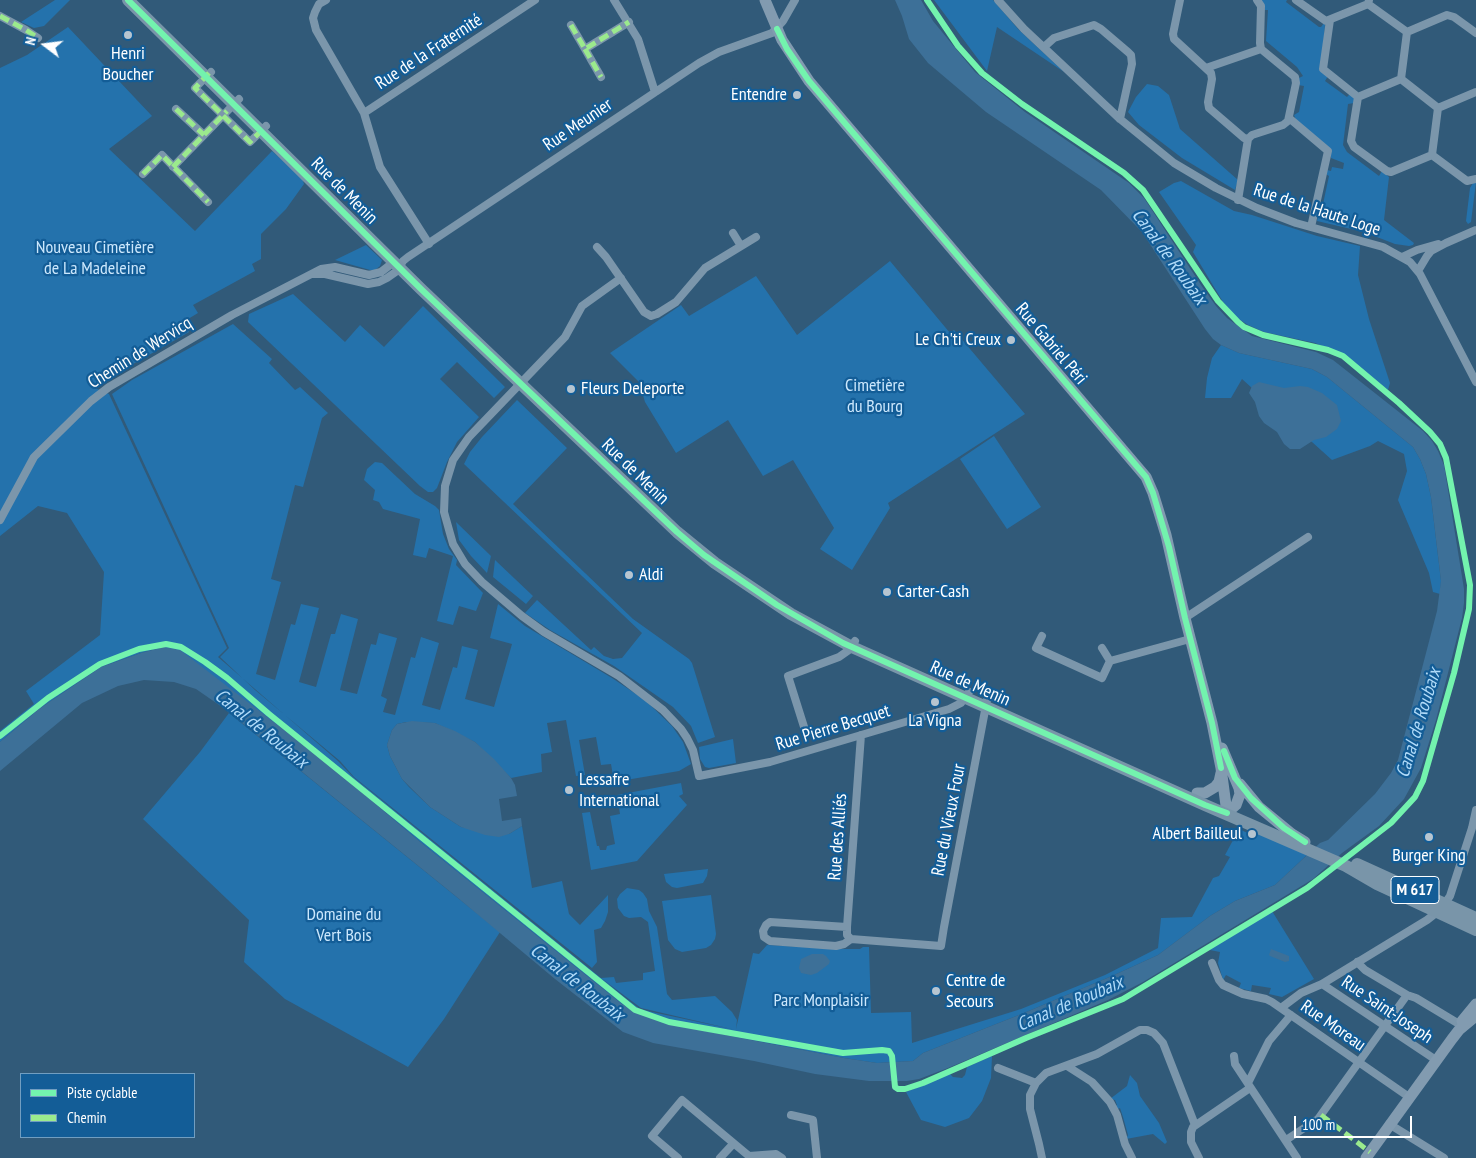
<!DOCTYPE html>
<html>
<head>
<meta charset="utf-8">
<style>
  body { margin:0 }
  #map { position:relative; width:1476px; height:1158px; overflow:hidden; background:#315a79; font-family:"PT Sans Narrow",sans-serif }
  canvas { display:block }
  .legend { position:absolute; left:20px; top:1073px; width:175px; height:65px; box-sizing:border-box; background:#135d97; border:1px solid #719ec1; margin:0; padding:6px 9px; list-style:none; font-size:15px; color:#fff }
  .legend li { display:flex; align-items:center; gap:10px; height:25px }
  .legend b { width:25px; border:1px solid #719ec1 }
  .north { position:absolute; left:20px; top:20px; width:50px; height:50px; -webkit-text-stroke:4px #135d97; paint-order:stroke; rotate:285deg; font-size:14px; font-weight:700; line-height:20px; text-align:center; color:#fff }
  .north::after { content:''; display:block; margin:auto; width:18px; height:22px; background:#fff; clip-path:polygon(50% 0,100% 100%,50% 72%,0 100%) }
  .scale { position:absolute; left:1294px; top:1116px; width:118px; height:22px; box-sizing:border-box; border:2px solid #fff; border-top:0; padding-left:6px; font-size:15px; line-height:18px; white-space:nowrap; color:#fff; -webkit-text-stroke:4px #135d97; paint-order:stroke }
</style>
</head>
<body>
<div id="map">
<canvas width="1476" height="1158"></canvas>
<ul class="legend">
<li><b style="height:6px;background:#73f3ae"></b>Piste cyclable</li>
<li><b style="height:6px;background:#9bea8d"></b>Chemin</li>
</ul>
<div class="north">N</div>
<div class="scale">100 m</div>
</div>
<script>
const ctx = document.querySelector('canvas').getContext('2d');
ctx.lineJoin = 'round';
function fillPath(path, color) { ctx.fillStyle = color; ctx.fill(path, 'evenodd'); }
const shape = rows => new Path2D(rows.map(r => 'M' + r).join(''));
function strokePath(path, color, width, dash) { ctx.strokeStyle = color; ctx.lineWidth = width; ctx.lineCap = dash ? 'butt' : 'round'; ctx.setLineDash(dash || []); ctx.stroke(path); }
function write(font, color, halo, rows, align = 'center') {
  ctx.font = font + ' "PT Sans Narrow",sans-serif'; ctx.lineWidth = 4.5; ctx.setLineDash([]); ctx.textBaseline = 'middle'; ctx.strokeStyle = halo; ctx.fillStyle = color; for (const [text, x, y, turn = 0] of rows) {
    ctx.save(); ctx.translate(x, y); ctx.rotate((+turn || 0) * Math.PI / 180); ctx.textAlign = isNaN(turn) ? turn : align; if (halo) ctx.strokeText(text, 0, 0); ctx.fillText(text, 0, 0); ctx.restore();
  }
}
fillPath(shape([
  [55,0,70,0,44,26,34,28,21,22],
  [934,0,993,0,1018,29,1064,72,997,27,987,71],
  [1260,0,1287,0,1286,2,1319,27,1321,27,1324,23,1325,25,1321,71,1328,76,1325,81,1347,97,1351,93,1354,97,1354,103,1348,104,1343,145,1347,152,1379,176,1382,171,1389,177,1384,220,1414,243,1413,245,1409,246,1395,244,1364,232,1317,221,1320,206,1323,204,1329,176,1326,174,1327,170,1331,171,1332,167,1343,169,1344,163,1331,158,1331,153,1296,120,1294,115,1299,112,1304,86,1298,85,1299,78,1303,76,1297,67,1266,41,1268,10,1264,10],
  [68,27,152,116,109,149,195,231,272,151,302,178,304,184,286,209,261,234,261,259,252,264,255,271,193,305,198,313,183,322,189,332,93,387,109,394,227,648,218,657,338,761,353,777,628,1000,640,1009,652,1012,736,1030,641,1008,601,978,614,977,616,983,643,980,643,973,655,971,648,922,641,917,629,918,624,916,618,908,617,899,620,894,627,888,639,890,643,893,647,899,649,911,657,927,667,994,672,1000,715,996,732,1012,737,1020,736,1029,753,953,759,954,767,945,840,949,860,949,863,947,869,947,871,1013,911,1012,912,1043,1021,1009,1105,975,1158,948,1161,918,1192,917,1213,878,1219,876,1230,857,1225,855,1239,829,1252,835,1255,832,1307,855,1275,885,1235,901,1210,916,1158,955,1112,976,1024,1013,923,1053,913,1061,877,1063,844,1058,669,1024,633,1011,622,1004,419,841,331,766,260,712,164,647,141,653,101,667,39,709,0,742,0,731,34,704,26,691,100,635,104,572,67,513,38,506,0,536,0,68,27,55],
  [1147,84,1158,86,1169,95,1180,129,1238,180,1235,190,1182,158,1139,125,1128,112,1136,97],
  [1181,181,1234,211,1252,215,1317,236,1360,246,1358,275,1369,319,1390,383,1388,390,1344,355,1315,343,1264,332,1248,325,1237,318,1223,302,1193,252,1196,245,1159,192,1174,183],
  [1476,182,1471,222,1468,224,1466,221,1470,188,1473,183],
  [366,245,382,260,380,266,375,270,370,270,335,260],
  [890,261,950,333,954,330,1025,414,888,503,890,508,852,570,820,549,834,528,793,460,763,476,728,420,676,453,645,402,639,382,610,353,681,305,689,316,756,276,797,335],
  [293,294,345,342,360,325,384,347,423,306,505,387,494,398,457,362,440,379,479,417,457,442,447,462,437,488,433,492,428,492,420,486,248,322,249,314],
  [233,324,272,359,269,363,295,390,300,387,328,413,322,418,303,487,295,485,271,579,281,582,256,674,275,680,291,624,295,625,301,604,319,608,299,682,316,687,331,634,335,634,341,614,358,619,340,690,357,694,371,644,376,645,379,633,397,638,381,696,387,699,383,712,395,715,411,657,415,658,421,637,439,643,422,705,440,710,453,667,457,668,462,646,478,650,465,699,494,707,512,644,490,638,498,604,525,626,612,678,645,700,672,726,683,742,691,764,679,771,614,782,611,764,601,765,596,737,579,740,585,775,576,776,566,720,547,723,552,752,541,754,542,772,511,778,475,742,435,723,406,722,397,724,392,730,387,745,390,756,402,779,409,787,430,807,461,827,509,834,522,826,532,888,562,881,569,914,580,925,608,895,608,912,605,921,601,928,594,930,597,962,592,968,354,777,340,761,255,690,220,657,229,648,112,394,132,380],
  [1221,345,1239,353,1312,369,1327,377,1413,447,1420,459,1426,474,1431,497,1441,581,1440,594,1433,592,1429,573,1398,500,1407,471,1404,454,1378,441,1370,446,1332,460,1242,379,1231,398,1205,398,1207,378,1212,358],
  [517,400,567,448,513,504,633,619,689,659,692,663,715,737,698,743,691,726,673,707,614,666,550,630,525,613,537,600,591,650,594,647,604,656,613,659,622,658,642,633,464,464,470,452,482,437],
  [994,436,1041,507,1007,529,960,459],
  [375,462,382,463,415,494,435,506,439,510,443,534,449,549,457,560,456,565,483,593,476,611,459,606,453,625,437,621,453,556,429,548,426,558,413,555,420,519,383,509,379,502,373,500,375,490,364,480,367,469],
  [456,522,491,556,487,573,471,556,459,540],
  [495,560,533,596,526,604,493,577],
  [229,713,500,932,444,1019,408,1067,285,999,244,962,249,920,143,819,200,752],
  [733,739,736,763,709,768,705,767,700,759,699,747],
  [681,783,683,794,679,796,687,805,637,861,591,870,582,813,590,812,597,846,599,846,600,850,606,850,607,846,615,844,610,816,620,814,617,795],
  [708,869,707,876,703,883,677,888,672,887,666,882,664,874],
  [711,895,716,934,715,939,711,945,706,948,682,952,675,949,668,940,662,901],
  [1272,911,1314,979,1282,997,1269,994,1271,988,1252,985,1251,991,1239,988,1241,983,1226,975,1223,980,1218,963,1220,952,1210,950,1209,948],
  [992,1056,991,1078,982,1101,969,1118,945,1127,921,1120,906,1092,950,1074,953,1077,962,1078,965,1075,967,1067],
  [1130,1075,1137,1083,1140,1096,1159,1123,1167,1142,1165,1144,1153,1134,1126,1139,1128,1135,1123,1117,1120,1108,1116,1110,1114,1107,1117,1105,1115,1100,1110,1099,1127,1086]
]), '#2472ac');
fillPath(shape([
  [895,0,921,0,933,21,975,72,1025,112,1129,183,1144,198,1201,285,1216,306,1227,318,1252,336,1316,352,1333,360,1423,431,1432,441,1438,451,1444,465,1464,589,1464,603,1462,618,1436,720,1421,768,1404,799,1379,826,1342,853,1313,879,1143,982,1108,1000,948,1068,919,1079,907,1081,869,1081,815,1074,754,1061,653,1043,623,1032,555,979,458,898,222,707,196,689,174,682,144,680,118,686,82,703,0,771,0,742,39,709,101,667,141,653,164,647,180,650,331,766,419,841,622,1004,633,1011,669,1024,844,1058,877,1063,913,1061,923,1053,1024,1013,1112,976,1158,955,1210,916,1235,901,1275,885,1320,843,1328,840,1375,794,1391,773,1398,760,1437,611,1441,581,1431,497,1426,474,1420,459,1413,447,1327,377,1312,369,1239,353,1221,345,1213,339,1205,329,1142,232,1101,190,986,112,928,63,909,39,902,16],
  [1259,382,1284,388,1300,386,1308,387,1322,393,1337,405,1341,421,1337,429,1326,437,1314,440,1300,449,1290,449,1284,444,1277,432,1264,423,1259,416,1255,402,1249,393,1252,386],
  [412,721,435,723,455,731,475,742,494,759,511,778,515,785,517,796,499,799,502,821,521,818,522,826,509,834,499,837,485,835,461,827,430,807,402,779,390,756,387,745,392,730,397,724],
  [1271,949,1289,956,1289,961,1285,962,1270,956,1269,955],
  [812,954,823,954,826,956,830,961,829,964,817,973,811,975,801,973,799,968,801,959]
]), '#3d7098');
strokePath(shape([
  [326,0,319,4,315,12,313,18,316,30,364,113,380,167,429,244],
  [614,0,638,39,655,92],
  [998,0,1024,29,1120,119,1174,163,1216,188,1257,208,1296,223,1383,247,1410,262,1420,274,1476,382],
  [1180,0,1173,34,1174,39,1211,73,1212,79,1208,102,1209,108,1244,138,1248,139,1238,200],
  [1296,0,1326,21,1368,4],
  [1369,0,1368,4,1407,32,1447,15,1454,17,1476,33],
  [0,16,26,30,38,38],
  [1330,20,1323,69,1358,97],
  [571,25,585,49,629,22],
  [1044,47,1054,38,1094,25,1101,29,1128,52,1131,55,1132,64,1120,119],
  [585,49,601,77],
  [1206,68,1261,49,1260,43,1261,6,1257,0],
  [211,72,195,88,250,142,266,126],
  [1401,79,1407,32],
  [1476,92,1438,108,1432,155,1467,181,1476,179],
  [176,109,204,135],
  [364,113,535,0],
  [1289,118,1328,151,1311,227],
  [1248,139,1252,135,1283,125,1288,121,1296,83,1295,77,1261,49],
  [1432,155,1391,172,1387,171,1354,147,1351,141,1358,97,1401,79,1438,108],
  [173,167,239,99],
  [143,174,162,155,208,202],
  [733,233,741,246],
  [597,247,606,257,644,312,651,316,657,314,676,302,705,268,756,237],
  [1402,257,1417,250,1438,244],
  [1418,271,1427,256,1431,251,1446,243,1476,230],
  [313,274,325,274,368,284,379,282,387,278,397,271,403,261,408,257,699,63,719,52,772,33,783,21,795,0],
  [621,278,582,306,565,337,469,437,453,460,445,486,444,512,453,544,465,564,482,582,522,616,544,632,619,676,663,710,681,729,687,738,693,750,699,776,770,762,949,709,961,703,969,692],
  [0,520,34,457,91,401,109,387,232,315,321,269,335,267,369,275,381,272,390,265,396,263],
  [1185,618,1308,537],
  [1042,636,1036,648,1102,678,1110,661],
  [1102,648,1110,661,1190,639],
  [805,730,788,676,839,657,849,650,855,641],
  [847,927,770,922,766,925,763,931,764,937,770,941,836,946,844,944,851,939],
  [851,939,941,946,944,927,987,700],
  [851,939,847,935,847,927,861,735],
  [1357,962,1365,970,1407,995,1416,998,1464,1027],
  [1212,963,1219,980,1223,985,1243,994,1266,999,1272,1002,1409,1097],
  [1322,984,1436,1060],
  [1281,1008,1301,993,1322,984,1427,920,1441,909,1450,896,1472,828,1476,810],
  [1234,1056,1235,1064,1297,1158],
  [1067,1066,1092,1082,1110,1102,1117,1115,1125,1144,1132,1158],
  [998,1068,1036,1083],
  [1248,1083,1269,1041,1291,1015],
  [791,1115,813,1120,817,1158],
  [1389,1124,1444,1158],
  [1286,1140,1318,1119,1407,995],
  [678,1158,652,1136,682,1100,749,1156,776,1154,782,1158],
  [720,1158,733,1144],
  [1042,1158,1039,1144,1030,1109,1030,1095,1036,1083,1046,1073,1097,1054,1140,1030,1147,1030,1154,1033,1163,1043,1195,1125],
  [1199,1158,1191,1142,1191,1132,1193,1127,1250,1088]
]), '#7b96ab', 8);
strokePath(shape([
  [765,0,782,40,809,81,1146,477,1153,493,1166,535,1185,618,1212,723,1221,768,1227,813],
  [1222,748,1239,788,1240,794,1236,805,1227,813],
  [1240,784,1259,807,1292,834,1305,842],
  [1197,793,1205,793,1215,787,1219,782,1221,773],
  [1462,1021,1476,1004],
  [1366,1158,1452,1039,1459,1030,1476,1016]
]), '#829bb0', 11);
strokePath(shape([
  [128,0,421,289,677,532,715,563,791,614,852,647,1205,805,1346,866,1377,884,1476,930],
  [1357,864,1476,918]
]), '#7995a9', 12);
strokePath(shape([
  [0,16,26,30,38,38],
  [571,25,585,49,629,22],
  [585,49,601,77],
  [209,73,195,88,250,142,263,129],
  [176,109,204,135],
  [173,167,227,111],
  [143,174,162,155,208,202],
  [1321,1115,1370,1152]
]), '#9bea8d', 5, [10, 5]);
strokePath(shape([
  [128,0,421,289,677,532,704,555,777,605,843,643,1205,805,1227,813],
  [777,29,787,49,809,81,1146,477,1153,493,1169,547,1185,618,1212,723,1221,768],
  [0,736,48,698,100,664,139,649,166,644,181,647,205,662,227,678,269,714,635,1010,669,1022,843,1053,882,1050,889,1051,892,1056,895,1087,898,1089,905,1089,923,1083,1026,1038,1123,999,1307,888,1391,823,1415,797,1423,781,1454,673,1469,609,1470,585,1446,458,1440,444,1430,432,1399,403,1343,356,1328,350,1263,335,1244,327,1238,322,1218,301,1143,190,1124,173,1022,104,982,73,958,46,927,0],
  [1224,751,1235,778,1251,798,1284,828,1305,842]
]), '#73f3ae', 6);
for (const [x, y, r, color] of [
  [128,35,5,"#b7c5d0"],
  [797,95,5,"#b7c5d0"],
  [1011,340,5,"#b7c5d0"],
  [571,389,5,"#b7c5d0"],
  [629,575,5,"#b7c5d0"],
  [887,592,5,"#b7c5d0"],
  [935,702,5,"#b7c5d0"],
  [569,790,5,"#b7c5d0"],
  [1252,834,5,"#b7c5d0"],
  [1429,837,5,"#b7c5d0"],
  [936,991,5,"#b7c5d0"]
]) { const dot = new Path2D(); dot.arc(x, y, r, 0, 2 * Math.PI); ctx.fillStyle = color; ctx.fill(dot); strokePath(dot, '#135d97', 2); }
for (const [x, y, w] of [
  [1415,890,48]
]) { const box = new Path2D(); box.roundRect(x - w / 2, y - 13.5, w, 27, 4); ctx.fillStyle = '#135d97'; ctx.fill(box); strokePath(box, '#fff', 1); }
write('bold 16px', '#fff', null, [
  ["M 617",1415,890]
]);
write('18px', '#fff', '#135d97', [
  ["Rue de la Fraternité",429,52,-33],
  ["Rue Meunier",578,125,-34],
  ["Rue de Menin",344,191,45],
  ["Rue de la Haute Loge",1317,210,18],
  ["Rue Gabriel Péri",1051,344,50],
  ["Chemin de Wervicq",140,353,-32],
  ["Rue de Menin",635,472,44],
  ["Rue de Menin",970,684,24],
  ["Rue Pierre Becquet",833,728,-17],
  ["Rue du Vieux Four",949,820,-79],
  ["Rue des Alliés",838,837,-86],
  ["Rue Saint-Joseph",1387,1010,34],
  ["Rue Moreau",1333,1026,35]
]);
write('18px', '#fff', '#135d97', [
  ["Henri",128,54,"center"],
  ["Boucher",128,75,"center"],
  ["Entendre",787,95,"right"],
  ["Le Ch'ti Creux",1001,340,"right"],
  ["Fleurs Deleporte",581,389],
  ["Aldi",639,575],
  ["Carter-Cash",897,592],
  ["La Vigna",935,721,"center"],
  ["Lessafre",579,780],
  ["International",579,801],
  ["Albert Bailleul",1242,834,"right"],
  ["Burger King",1429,856,"center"],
  ["Centre de",946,981],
  ["Secours",946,1002]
], 'left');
write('18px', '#cce8fd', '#135d97', [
  ["Nouveau Cimetière",95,248],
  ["de La Madeleine",95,269],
  ["Cimetière",875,386],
  ["du Bourg",875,407],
  ["Domaine du",344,915],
  ["Vert Bois",344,936],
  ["Parc Monplaisir",821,1001]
]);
write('italic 19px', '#b1dbf9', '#135d97', [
  ["Canal de Roubaix",1169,257,54],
  ["Canal de Roubaix",1419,723,-73],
  ["Canal de Roubaix",261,729,39],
  ["Canal de Roubaix",577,983,38],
  ["Canal de Roubaix",1070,1004,-23]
]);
</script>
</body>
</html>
